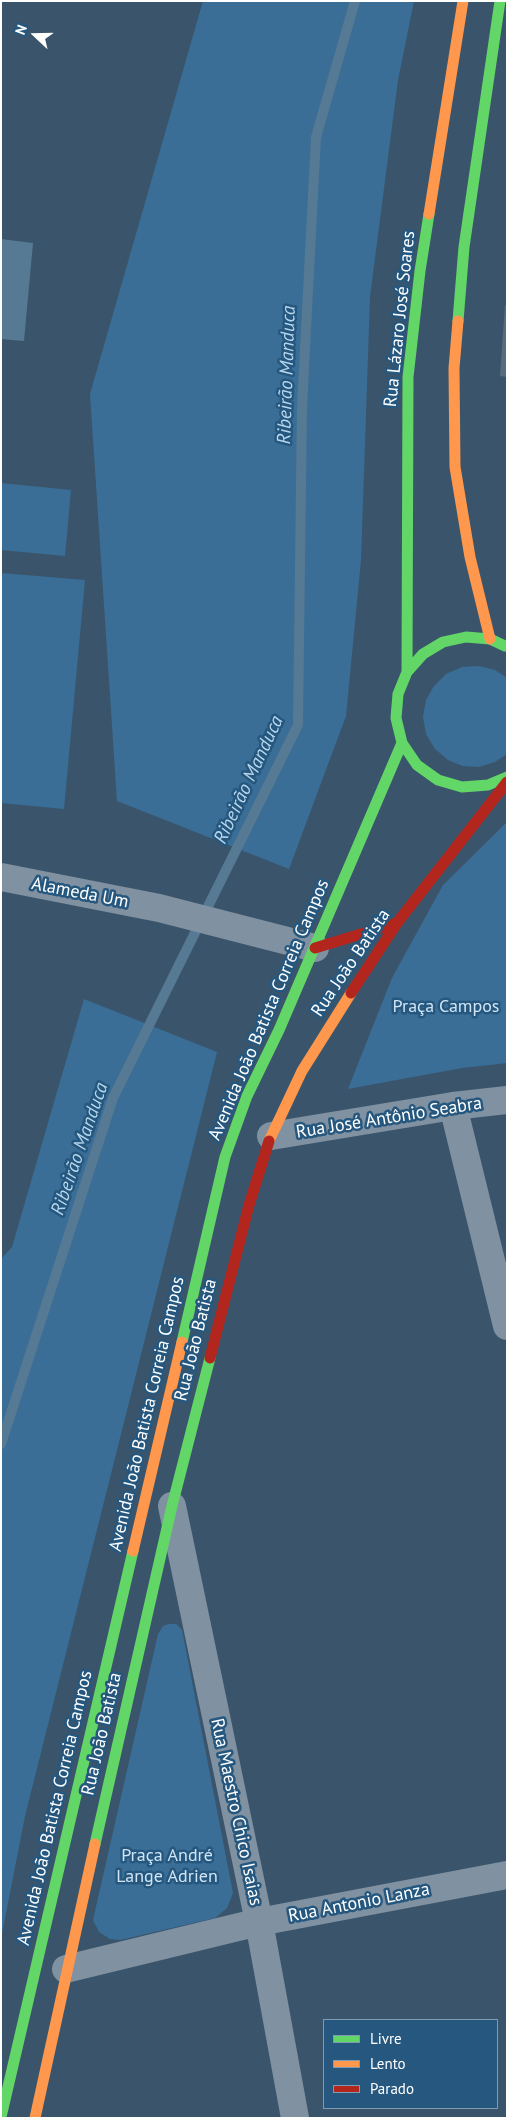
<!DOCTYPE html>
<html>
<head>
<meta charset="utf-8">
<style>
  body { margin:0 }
  #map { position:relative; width:508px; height:2119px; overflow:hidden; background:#3a556b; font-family:"PT Sans",sans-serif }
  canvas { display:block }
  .frame { position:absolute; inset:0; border:2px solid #fff; pointer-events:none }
  .legend { position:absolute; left:323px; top:2019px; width:175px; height:90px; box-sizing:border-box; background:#26587f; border:1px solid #7d9bb2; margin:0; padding:6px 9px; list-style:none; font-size:15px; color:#fff }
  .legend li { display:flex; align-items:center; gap:10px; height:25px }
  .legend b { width:25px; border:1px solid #7d9bb2 }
  .north { position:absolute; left:10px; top:10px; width:50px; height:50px; -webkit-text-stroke:4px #26587f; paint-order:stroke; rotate:291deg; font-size:14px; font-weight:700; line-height:20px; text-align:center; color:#fff }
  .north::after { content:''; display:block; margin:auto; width:18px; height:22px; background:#fff; clip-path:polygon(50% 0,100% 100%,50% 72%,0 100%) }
</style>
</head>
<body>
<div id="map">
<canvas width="508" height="2119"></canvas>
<div class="frame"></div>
<ul class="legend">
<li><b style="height:6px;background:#63d668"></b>Livre</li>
<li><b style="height:6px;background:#ff974d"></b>Lento</li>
<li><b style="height:6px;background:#b3261e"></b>Parado</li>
</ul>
<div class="north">N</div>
</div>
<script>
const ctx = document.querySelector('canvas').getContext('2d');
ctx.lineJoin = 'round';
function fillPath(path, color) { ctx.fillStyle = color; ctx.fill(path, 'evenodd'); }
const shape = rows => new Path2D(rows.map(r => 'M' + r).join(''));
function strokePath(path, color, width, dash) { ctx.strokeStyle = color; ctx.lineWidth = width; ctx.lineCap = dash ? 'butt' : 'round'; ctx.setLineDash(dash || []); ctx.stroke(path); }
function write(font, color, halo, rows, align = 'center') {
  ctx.font = font + ' "PT Sans",sans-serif'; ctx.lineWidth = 5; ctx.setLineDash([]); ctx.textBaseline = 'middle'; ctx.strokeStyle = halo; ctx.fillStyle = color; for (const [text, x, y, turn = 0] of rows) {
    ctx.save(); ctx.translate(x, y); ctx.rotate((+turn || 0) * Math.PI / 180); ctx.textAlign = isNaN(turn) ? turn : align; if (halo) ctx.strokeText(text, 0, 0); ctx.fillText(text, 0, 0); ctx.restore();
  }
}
fillPath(shape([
  [203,1,414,1,398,80,370,297,361,560,346,716,289,869,117,801,90,394],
  [1,483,71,490,65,556,1,550],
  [1,573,85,580,64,809,1,803],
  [479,666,495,670,507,678,507,754,495,762,479,767,463,766,448,760,435,749,426,734,423,717,426,700,434,686,446,674,462,667],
  [507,822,507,1063,462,1068,348,1089,392,978,443,885],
  [84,999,217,1052,25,1816,1,1939,1,1259,12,1247],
  [169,1624,176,1624,182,1630,233,1893,227,1908,215,1918,120,1940,110,1939,99,1932,93,1920,158,1634,163,1626]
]), '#3a6e96');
fillPath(shape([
  [1,239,33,243,24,341,1,339]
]), '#567994');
strokePath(shape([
  [1,1444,113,1098,298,725,302,407,316,137,355,1]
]), '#567994', 10);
fillPath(shape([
  [505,305,507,306,507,377,500,376]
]), '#576d7e');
strokePath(shape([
  [1,877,159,908,315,948],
  [453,1106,507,1326],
  [271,1136,453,1106,507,1100],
  [172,1506,259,1922,295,2118],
  [66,1969,259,1922,507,1875]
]), '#8091a1', 28);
strokePath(shape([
  [458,321,464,247,500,1],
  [505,646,490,639,466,637,443,642,423,654,407,672,398,694,396,718,402,743,417,765,438,780,462,787,488,785,507,777],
  [407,672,408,377,420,271,429,214],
  [182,1342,225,1157,247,1096,279,1030,402,743],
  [95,1844,172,1506,210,1358],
  [1,2117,133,1551]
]), '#63d668', 11);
strokePath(shape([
  [429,214,463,1],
  [458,321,454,368,455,467,470,557,490,639],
  [269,1141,302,1071,351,993],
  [133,1551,182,1342],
  [35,2118,95,1844]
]), '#ff974d', 11);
strokePath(shape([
  [315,948,397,923],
  [351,993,397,923,507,782],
  [210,1358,249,1205,269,1141]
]), '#b3261e', 11);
write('18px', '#fff', '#26587f', [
  ["Rua Lázaro José Soares",400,319,-84],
  ["Alameda Um",80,893,11],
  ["Rua João Batista",351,963,-56],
  ["Avenida João Batista Correia Campos",269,1010,-67],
  ["Rua José Antônio Seabra",389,1118,-9],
  ["Rua João Batista",196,1340,-76],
  ["Avenida João Batista Correia Campos",147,1414,-77],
  ["Rua João Batista",102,1734,-77],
  ["Avenida João Batista Correia Campos",55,1808,-77],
  ["Rua Maestro Chico Isaias",236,1812,78],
  ["Rua Antonio Lanza",359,1903,-11]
]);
write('18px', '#cfe5f5', '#26587f', [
  ["Praça Campos",446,1007],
  ["Praça André",167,1856],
  ["Lange Adrien",167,1877]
]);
write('italic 19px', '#b7d7ee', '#26587f', [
  ["Ribeirão Manduca",287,375,-88],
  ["Ribeirão Manduca",249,780,-65],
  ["Ribeirão Manduca",80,1149,-71]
]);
</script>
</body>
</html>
